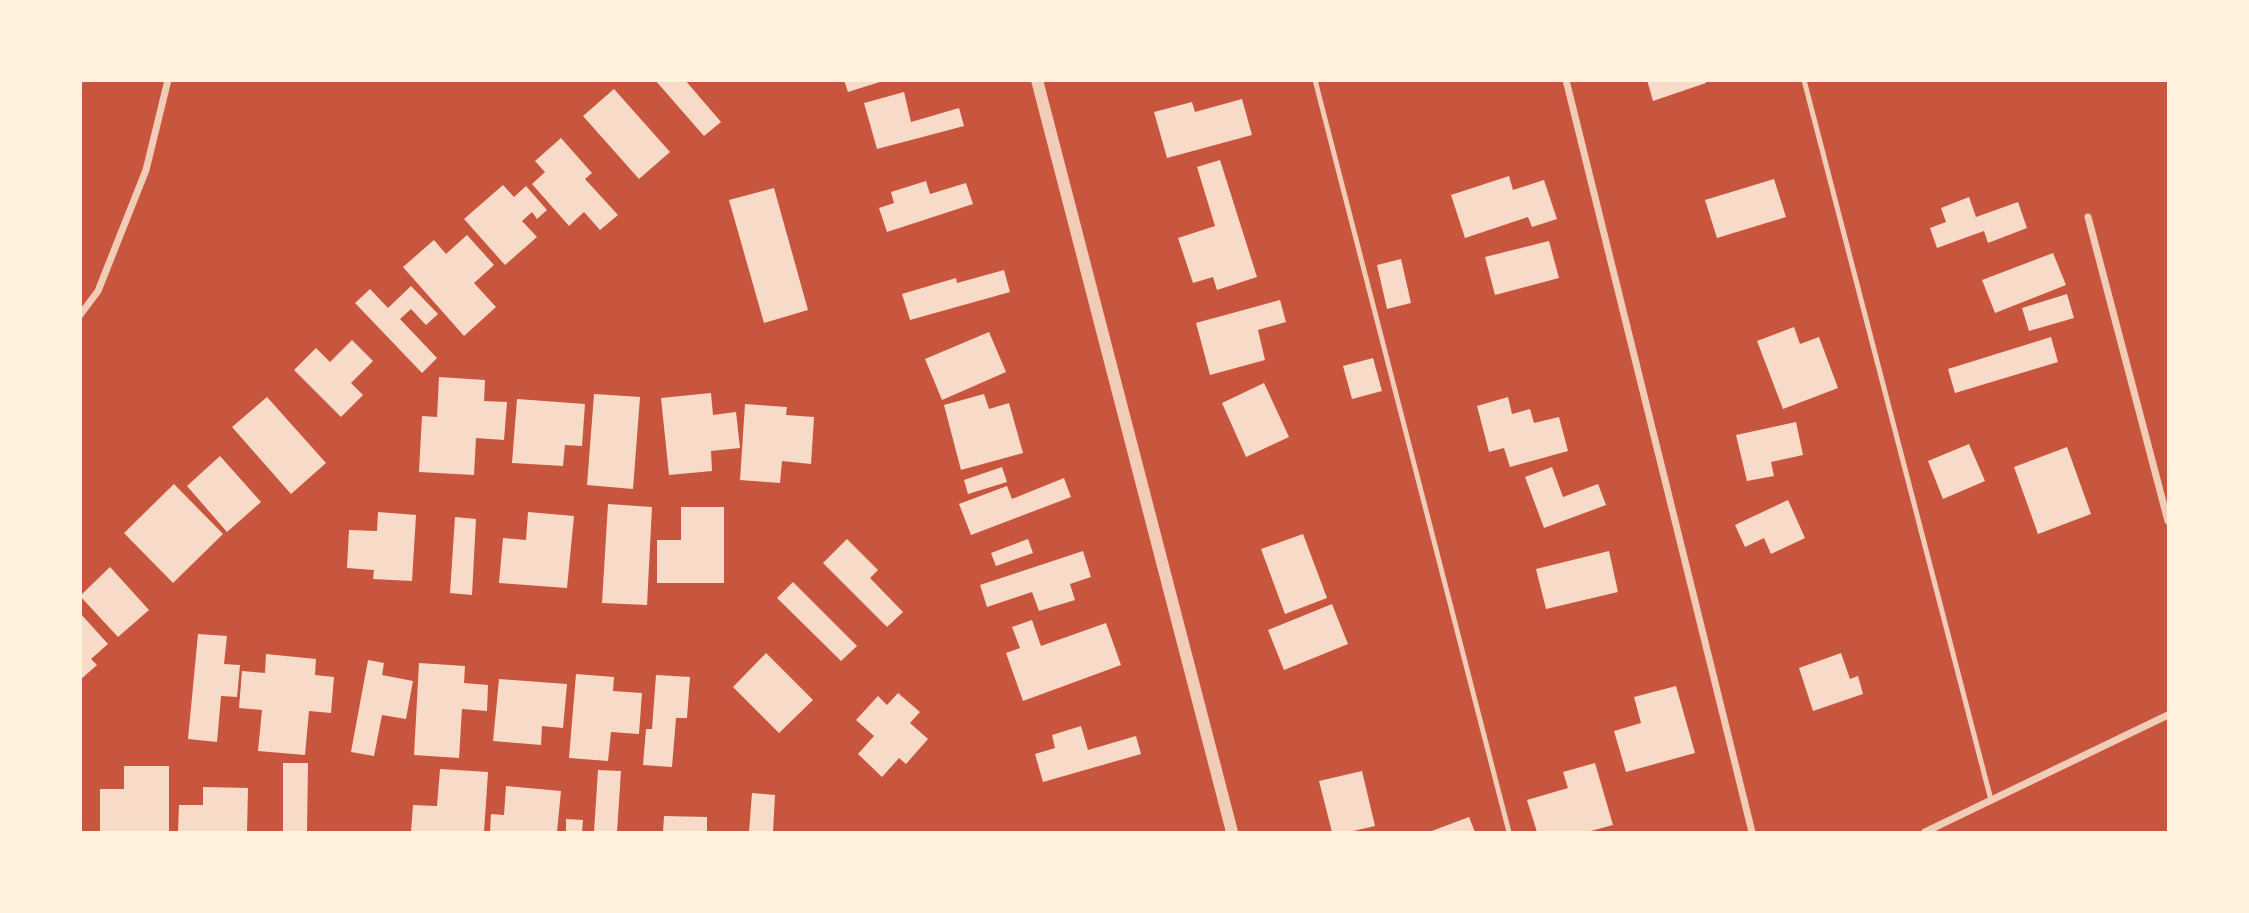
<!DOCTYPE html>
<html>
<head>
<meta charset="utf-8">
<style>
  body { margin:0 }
  #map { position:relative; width:2249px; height:913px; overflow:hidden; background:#c8553d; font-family:Mulish,sans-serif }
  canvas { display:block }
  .frame { position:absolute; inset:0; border:82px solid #fff3e0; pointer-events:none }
</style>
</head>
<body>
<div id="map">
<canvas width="2249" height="913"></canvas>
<div class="frame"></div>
</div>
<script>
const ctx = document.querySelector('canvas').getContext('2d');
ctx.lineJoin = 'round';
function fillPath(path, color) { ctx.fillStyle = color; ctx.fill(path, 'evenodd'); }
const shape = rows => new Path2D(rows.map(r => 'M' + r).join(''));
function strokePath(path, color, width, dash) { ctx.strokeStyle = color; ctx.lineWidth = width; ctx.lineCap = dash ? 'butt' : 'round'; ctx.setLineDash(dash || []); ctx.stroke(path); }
fillPath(shape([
  [655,80,685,80,721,122,704,136],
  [844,80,883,80,883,81,848,92],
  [1647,80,1705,80,1706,83,1653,101],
  [614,89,670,152,639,179,583,116],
  [904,92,911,122,959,108,964,126,877,149,864,103],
  [1242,99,1252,135,1167,158,1154,112,1192,102,1195,112],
  [561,138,592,173,585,179,618,215,600,230,584,212,569,226,532,184,545,172,535,161],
  [1220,160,1257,277,1217,290,1213,277,1193,283,1178,238,1215,226,1197,167],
  [1509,176,1513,190,1544,180,1557,219,1532,227,1528,217,1465,238,1451,195],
  [1774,179,1786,217,1717,238,1705,200],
  [926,181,930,194,966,183,973,204,887,232,879,208,894,203,891,192],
  [503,185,514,197,526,186,547,210,537,219,532,212,522,221,537,237,505,265,464,219],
  [774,188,808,310,764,323,729,200],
  [1969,197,1976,217,2018,202,2027,228,1988,243,1984,231,1937,248,1930,228,1946,222,1941,208],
  [467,235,494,265,474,283,496,307,464,336,403,267,434,240,446,254],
  [1549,241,1559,278,1495,295,1485,257],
  [2053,253,2066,285,1995,313,1982,280],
  [1401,259,1411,303,1387,309,1377,265],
  [1004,270,1010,292,910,320,902,294,956,278,957,283],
  [411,286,438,314,426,325,411,309,400,319,437,358,422,373,355,303,370,289,388,308],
  [2067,294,2074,318,2029,331,2022,308],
  [1280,300,1286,322,1258,330,1265,360,1210,375,1196,323],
  [1794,327,1800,344,1819,337,1838,388,1783,409,1757,341],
  [989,332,1006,372,942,400,925,359],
  [2051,337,2058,362,1955,393,1948,369],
  [352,340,373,361,351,383,363,395,341,417,294,370,316,348,330,362],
  [1373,358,1382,391,1352,399,1343,366],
  [439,377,485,380,484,401,507,402,504,440,476,438,474,475,419,472,422,416,437,417],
  [1264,383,1289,437,1246,457,1222,403],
  [711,393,713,415,736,412,740,448,711,451,712,471,669,475,661,398],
  [594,394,640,397,633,489,587,485],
  [984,394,989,409,1009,403,1023,453,961,470,944,405],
  [267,397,326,463,291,494,232,427],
  [1508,397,1512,414,1530,409,1534,423,1559,417,1568,451,1510,467,1504,448,1489,452,1477,406],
  [517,399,585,404,582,446,565,445,563,466,512,463],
  [745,404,787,407,786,415,814,417,811,464,782,461,780,483,740,480],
  [1796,422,1803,455,1771,462,1774,476,1747,481,1736,435],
  [1969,444,1985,481,1943,499,1928,461],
  [2067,447,2091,514,2038,534,2014,467],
  [220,456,261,502,227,532,187,486],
  [1002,467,1007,482,968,494,964,480],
  [1552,467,1563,497,1598,484,1606,505,1544,528,1525,477],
  [1064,478,1071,497,971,535,959,504,1007,486,1012,499],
  [174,484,223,534,173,583,124,533],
  [1788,500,1805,538,1771,554,1764,538,1745,547,1735,525],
  [608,504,652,507,647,605,602,603],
  [681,507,724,507,724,583,657,583,657,540,681,540],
  [378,512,416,515,412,581,373,579,374,570,347,568,349,530,377,531],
  [528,512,574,516,567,588,499,583,503,538,526,540],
  [455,517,476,519,472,595,450,593],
  [1303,534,1327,598,1285,614,1261,549],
  [847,539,878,570,870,578,903,612,887,627,823,563],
  [1028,539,1033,553,996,566,991,553],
  [1083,551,1091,577,1070,584,1075,600,1039,611,1032,592,987,607,980,585],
  [1609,551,1618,592,1546,609,1536,569],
  [110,567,149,610,118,637,80,596],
  [793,582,857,646,841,661,777,598],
  [1332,604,1348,644,1284,670,1268,630],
  [80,613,108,644,91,659,97,665,80,680],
  [1032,620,1041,646,1106,623,1121,665,1023,701,1006,653,1020,648,1012,627],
  [198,634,227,636,224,664,240,665,237,697,221,696,217,742,188,739],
  [766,653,813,700,779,733,733,687],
  [1841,653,1850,679,1858,676,1863,694,1813,711,1799,668],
  [266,654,316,659,315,675,334,677,331,713,309,711,305,755,258,751,262,710,239,708,242,671,265,673],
  [368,660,384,663,382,675,413,681,406,719,382,715,374,756,351,752],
  [419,663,465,666,464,683,488,685,487,711,462,709,459,758,414,755],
  [576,674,614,677,613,691,642,693,639,734,611,732,608,761,569,758],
  [656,675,690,677,687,718,676,718,672,767,643,765,646,729,652,729],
  [499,679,567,684,563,728,542,726,541,745,493,741],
  [1676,686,1695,753,1626,772,1614,731,1641,723,1634,697],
  [898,693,920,712,910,723,928,739,906,764,899,758,882,777,858,754,874,736,856,720,878,696,887,705],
  [1081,726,1088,750,1136,736,1141,754,1043,782,1035,754,1055,748,1052,735],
  [283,763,308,763,307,832,283,832],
  [1595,763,1613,825,1587,832,1537,832,1527,800,1568,788,1563,772],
  [124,766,169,766,169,832,100,832,100,789,124,789],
  [440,769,488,772,484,832,411,832,413,805,437,806],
  [598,770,621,771,617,832,594,832],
  [1362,771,1375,826,1349,832,1332,832,1319,781],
  [506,786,561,791,557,832,490,832,491,814,504,815],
  [203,787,248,788,247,832,178,832,179,805,203,805],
  [752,793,775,795,773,832,749,832],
  [664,816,707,817,707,832,663,832],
  [1469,817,1475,832,1429,832],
  [566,819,583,820,582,832,566,832]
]), '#f7dbc8');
strokePath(shape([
  [1315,80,1509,832],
  [1804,80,1991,800]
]), '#f1ccb7', 5);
strokePath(shape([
  [1566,80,1752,832],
  [2088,217,2168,521],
  [80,315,98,291,146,170,168,80],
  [1925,832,2168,715]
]), '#f1ccb7', 7);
strokePath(shape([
  [1037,80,1232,832]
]), '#f1ccb7', 12);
</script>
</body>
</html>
